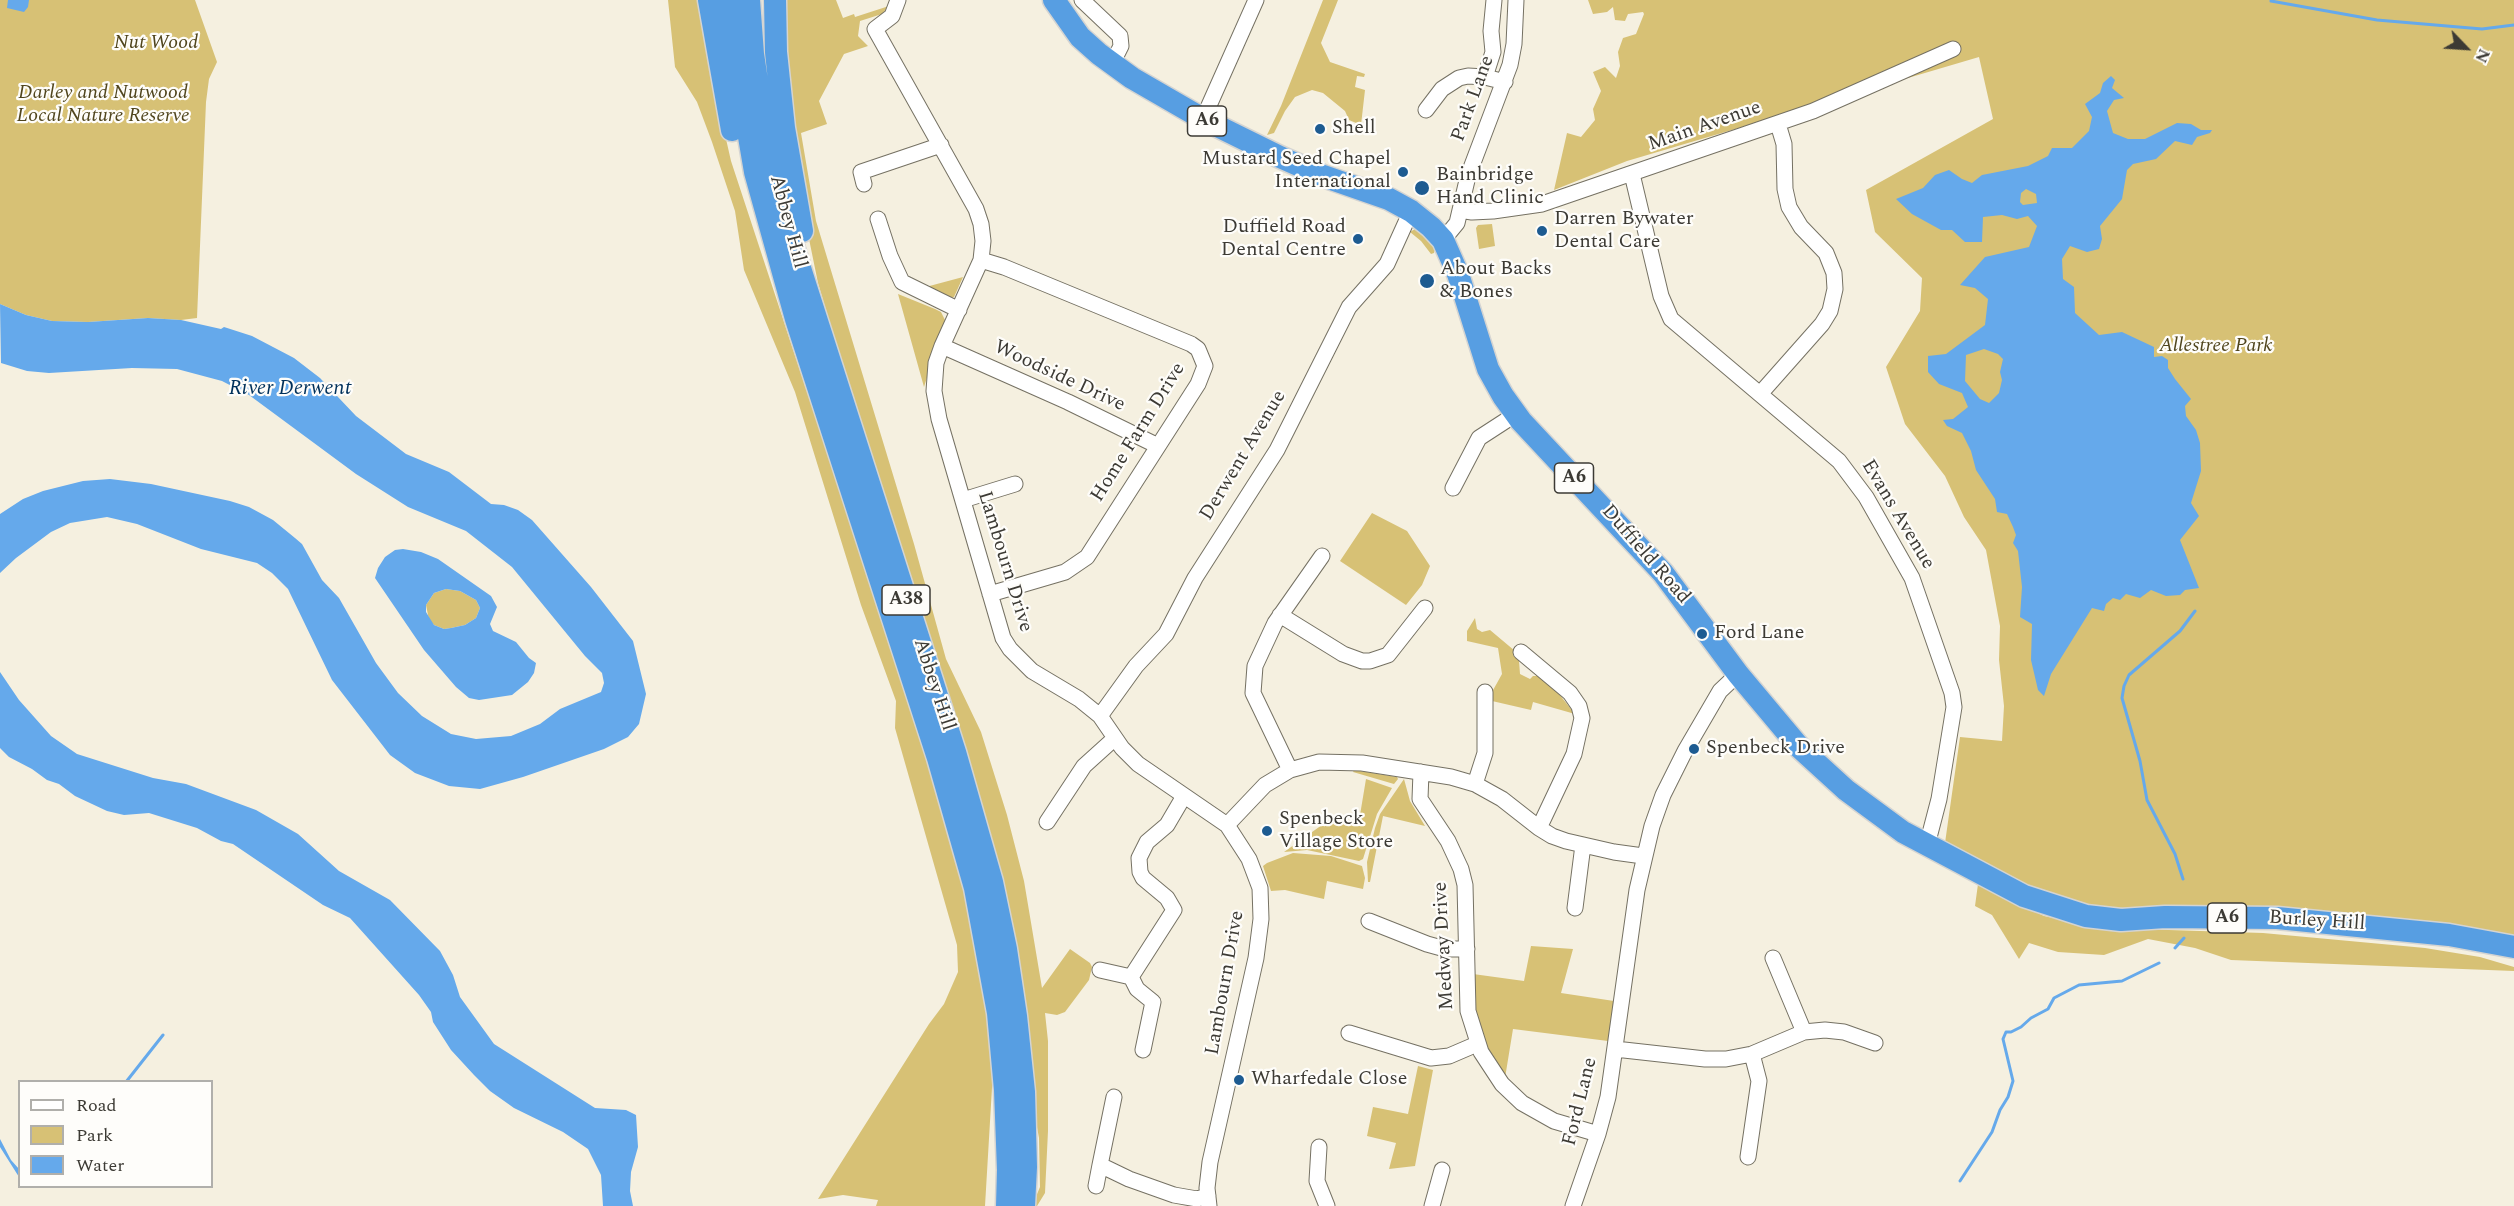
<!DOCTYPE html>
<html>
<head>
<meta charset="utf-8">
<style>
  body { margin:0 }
  #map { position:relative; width:2514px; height:1206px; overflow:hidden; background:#f5f0e0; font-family:Spectral,serif }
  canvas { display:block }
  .legend { position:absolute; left:18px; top:1080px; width:195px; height:108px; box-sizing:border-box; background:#fefdfa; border:2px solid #b0afab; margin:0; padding:8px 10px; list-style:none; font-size:18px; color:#3c3a34 }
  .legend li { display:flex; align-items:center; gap:12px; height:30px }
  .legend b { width:30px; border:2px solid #b0afab }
  .north { position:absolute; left:2436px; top:18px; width:60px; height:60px; -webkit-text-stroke:4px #fefdfa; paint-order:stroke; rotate:115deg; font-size:16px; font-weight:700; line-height:24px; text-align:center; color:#3c3a34 }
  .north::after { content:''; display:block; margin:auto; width:21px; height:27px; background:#3c3a34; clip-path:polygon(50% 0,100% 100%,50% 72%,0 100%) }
</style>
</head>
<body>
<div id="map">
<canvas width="2514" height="1206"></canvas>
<ul class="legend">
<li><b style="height:8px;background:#fff"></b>Road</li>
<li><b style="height:16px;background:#d7c175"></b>Park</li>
<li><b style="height:16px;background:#65a9eb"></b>Water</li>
</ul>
<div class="north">N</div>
</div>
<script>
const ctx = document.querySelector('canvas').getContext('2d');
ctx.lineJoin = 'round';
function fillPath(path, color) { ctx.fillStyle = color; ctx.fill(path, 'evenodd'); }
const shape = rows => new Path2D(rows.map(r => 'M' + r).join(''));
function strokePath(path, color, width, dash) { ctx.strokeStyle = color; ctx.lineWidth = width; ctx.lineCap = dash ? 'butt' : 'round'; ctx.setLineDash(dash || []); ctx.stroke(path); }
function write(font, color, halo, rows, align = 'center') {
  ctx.font = font + ' Spectral,serif'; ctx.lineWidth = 4.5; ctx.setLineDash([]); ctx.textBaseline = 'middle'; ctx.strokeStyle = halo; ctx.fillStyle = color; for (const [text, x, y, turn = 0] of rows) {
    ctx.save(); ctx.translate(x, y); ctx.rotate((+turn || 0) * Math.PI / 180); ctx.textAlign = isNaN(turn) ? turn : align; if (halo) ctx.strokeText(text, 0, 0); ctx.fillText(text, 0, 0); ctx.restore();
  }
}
fillPath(shape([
  [0,0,195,0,217,62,209,79,206,102,197,318,181,320,148,318,88,322,52,321,26,315,0,304],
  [668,0,699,0,709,64,731,161,919,732,961,871,984,977,994,1054,985,1206,876,1206,878,1200,843,1195,818,1199,929,1024,944,1004,958,972,957,945,895,728,896,701,861,605,795,392,744,270,735,211,712,142,697,102,675,67],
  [780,0,836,0,843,18,854,14,855,17,889,6,882,14,860,21,858,36,868,46,844,54,819,101,827,124,801,133,816,221,914,544,946,659,981,732,1007,815,1024,881,1042,988,1070,949,1090,963,1092,967,1089,980,1065,1012,1057,1015,1045,1013,1048,1041,1048,1131,1045,1193,1037,1206,1032,1206,1040,1187,1039,1138,1034,1111,867,451,818,283,799,190],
  [1323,0,1338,0,1321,43,1330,62,1365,74,1364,77,1357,76,1355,87,1365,90,1361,125,1349,120,1345,111,1323,93,1312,90,1295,97,1285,111,1274,133,1267,135,1281,106],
  [1588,0,2514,0,2514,938,2098,909,2056,901,1945,843,1960,737,2002,741,2004,706,1999,660,2000,626,1986,550,1964,517,1945,476,1905,424,1886,367,1920,311,1922,278,1875,232,1866,190,1993,119,1979,57,1627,161,1554,190,1567,133,1581,137,1595,120,1593,109,1601,91,1593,72,1605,67,1616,78,1620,66,1618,52,1623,38,1636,34,1644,14,1643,12,1628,14,1625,21,1615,20,1613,7,1607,12,1593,14],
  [1492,224,1495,246,1479,249,1476,228,1478,225],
  [1415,229,1431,241,1435,249,1434,253,1431,254,1421,241,1410,232],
  [963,277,954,297,947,299,922,288],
  [898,294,935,309,941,312,945,320,924,387],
  [1372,513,1407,531,1430,566,1422,585,1406,605,1340,561],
  [446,589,460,591,476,600,480,608,476,618,465,625,451,628,444,629,434,625,429,620,426,605,434,593],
  [1475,618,1477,629,1482,632,1490,630,1515,651,1513,655,1519,661,1520,674,1530,679,1533,676,1538,676,1559,694,1575,714,1533,702,1531,710,1492,701,1492,692,1502,674,1498,648,1467,641,1467,631],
  [1354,770,1397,777,1398,779,1394,784,1353,772],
  [1366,779,1392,788,1377,814,1363,859,1359,861,1307,850,1284,852,1329,820,1359,821],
  [1404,779,1410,801,1425,826,1383,816,1370,882,1368,882,1367,862,1375,828,1380,814],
  [1293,853,1331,856,1362,866,1365,878,1363,889,1327,881,1324,899,1285,890,1271,891,1263,866,1267,863],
  [1978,884,2044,916,2106,928,2263,933,2425,948,2480,957,2514,967,2514,971,2231,960,2195,948,2148,939,2104,955,2058,952,2029,943,2019,959,1992,915,1975,906],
  [1531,946,1573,949,1561,993,1614,1001,1608,1041,1513,1029,1505,1078,1493,1064,1476,1025,1473,974,1524,981],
  [1418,1066,1433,1070,1415,1166,1389,1169,1396,1143,1367,1136,1373,1107,1408,1114]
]), '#d7c175');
fillPath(shape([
  [8,0,29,0,28,7,24,12,7,8],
  [2111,76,2115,80,2112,88,2124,98,2114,100,2107,111,2113,133,2128,139,2145,139,2177,123,2191,124,2201,130,2212,130,2210,133,2197,137,2192,145,2175,141,2156,159,2133,164,2127,170,2122,199,2100,226,2102,239,2099,249,2087,252,2070,246,2062,259,2063,279,2074,287,2075,313,2099,335,2122,332,2154,347,2154,357,2162,356,2168,360,2168,368,2175,379,2191,399,2185,406,2186,416,2196,430,2200,443,2201,471,2191,503,2199,516,2180,540,2199,588,2185,590,2180,595,2166,596,2151,590,2140,598,2126,594,2120,600,2113,598,2106,604,2104,611,2092,608,2051,674,2044,696,2038,690,2031,660,2032,624,2020,617,2022,587,2018,551,2013,543,2016,535,2013,527,2007,514,1997,512,1995,499,1976,470,1971,451,1962,433,1947,426,1943,420,1953,419,1968,407,1962,393,1939,384,1928,372,1928,356,1946,354,1985,325,1988,299,1975,288,1960,285,1985,257,2029,247,2037,226,2028,216,2017,219,2002,215,1983,217,1982,242,1965,242,1952,230,1941,230,1912,214,1896,199,1923,188,1935,175,1949,170,1962,179,1972,183,1982,175,2028,166,2048,156,2052,148,2072,148,2089,131,2092,117,2085,104,2100,93,2103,83],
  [2026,189,2036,194,2037,203,2023,205,2020,202,2021,193],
  [1984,349,1998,354,2003,359,2000,372,2002,380,1999,393,1989,403,1980,399,1965,381,1966,355],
  [0,304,26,315,52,321,88,322,148,318,181,320,221,329,224,327,252,336,294,358,320,378,356,416,406,454,449,472,491,504,504,505,518,510,532,520,591,587,633,641,646,694,639,724,628,737,604,749,523,777,480,789,449,786,415,773,390,755,332,680,288,589,272,573,257,563,201,549,137,524,107,517,70,523,51,532,16,558,0,573,0,514,23,499,43,491,83,481,110,479,151,484,230,501,249,507,273,520,295,538,302,544,322,580,339,598,376,663,398,693,422,716,451,734,476,739,511,736,540,724,560,709,601,692,604,683,602,673,585,656,512,567,466,531,408,507,356,474,249,395,222,381,177,369,132,368,49,373,27,371,1,363],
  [403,549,421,552,438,559,491,596,497,607,490,624,493,631,516,642,529,658,536,663,534,673,528,682,512,695,479,700,469,698,456,687,424,650,375,578,378,568,385,557,395,550],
  [446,589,460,591,476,600,480,608,476,618,465,625,451,628,444,629,434,625,426,612,426,605,434,593],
  [0,672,19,700,51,736,77,754,153,778,186,784,256,810,298,834,339,871,390,900,440,951,453,975,460,997,494,1044,595,1108,626,1110,636,1115,638,1147,631,1172,630,1191,633,1206,603,1206,601,1175,588,1149,563,1132,514,1108,490,1091,474,1075,451,1050,433,1022,431,1012,419,995,350,918,323,905,233,844,221,841,197,828,149,813,124,815,107,811,75,796,59,784,47,780,32,769,9,757,0,748],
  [0,1139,11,1160,19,1169,19,1177,0,1147]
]), '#65a9eb');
strokePath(shape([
  [2271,1,2377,20,2482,29,2514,25],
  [2183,879,2175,854,2147,800,2140,761,2122,698,2124,686,2129,675,2180,631,2195,611],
  [2175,948,2184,938],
  [126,1082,163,1035],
  [1960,1181,1992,1132,2000,1110,2008,1097,2013,1081,2003,1039,2006,1032,2011,1032,2021,1027,2031,1018,2048,1009,2054,998,2079,985,2122,981,2159,963]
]), '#65a9eb', 3);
const minor = shape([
  [898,0,892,16,875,29,976,209,981,224,983,241,981,260,942,346,936,363,934,391,939,419,1003,638,1010,649,1032,671,1079,699,1100,716,1122,748,1138,764,1227,825,1249,859,1260,888,1261,919,1256,958,1210,1162,1207,1188,1209,1206],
  [1082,0,1120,36,1121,46,1112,64],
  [1485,77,1493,52,1491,31,1494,0],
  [1426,110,1442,89,1459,78,1468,76,1485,77,1505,82],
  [1203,119,1256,0],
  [1632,174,1661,296,1671,319,1839,461,1866,497,1912,578,1952,693,1954,707,1939,799,1927,845],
  [864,184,861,172,941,145],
  [1460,210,1472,212,1493,211,1542,204,1813,111,1953,49],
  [878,219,890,256,902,282,959,310],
  [1443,240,1457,223,1468,176,1510,65,1514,44,1516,0],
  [981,260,1004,267,1191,344,1198,349,1205,366,1198,384,1087,557,1065,572,990,594],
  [942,346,1068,402,1158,446],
  [1760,394,1822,324,1830,311,1835,289,1834,273,1826,253,1801,227,1789,207,1785,189,1784,144,1778,124],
  [1453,488,1479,438,1516,414],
  [963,500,1015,484],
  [1280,615,1343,654,1362,661,1370,661,1388,655,1425,608],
  [1521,652,1570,693,1579,706,1582,718,1574,754,1539,828],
  [1100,716,1136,666,1166,634,1195,578,1277,450,1349,307,1387,264,1411,211],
  [1290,770,1253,693,1255,666,1275,623,1322,556],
  [1421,772,1420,799,1448,841,1461,869,1465,885,1468,1011,1481,1052,1502,1084,1522,1103,1554,1121,1598,1134],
  [1475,784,1485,753,1485,692],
  [1047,822,1084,766,1115,738],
  [1227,825,1265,785,1290,770,1319,762,1362,763,1451,777,1475,784,1502,799,1539,828,1552,836,1566,841,1614,852,1643,856],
  [1575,908,1583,845],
  [1369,921,1427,944,1445,949,1467,949],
  [1773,958,1804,1032],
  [1100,970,1131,977],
  [1349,1033,1431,1058,1449,1056,1477,1044],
  [1615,1049,1705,1059,1726,1059,1752,1054,1804,1032,1825,1030,1844,1032,1875,1043],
  [1143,1050,1153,1002,1137,989,1131,977,1174,910,1167,898,1143,878,1140,872,1139,858,1147,842,1167,825,1184,796],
  [1114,1097,1100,1165,1129,1179,1174,1195,1197,1199,1208,1196],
  [1319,1147,1317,1181,1327,1206],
  [1748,1157,1759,1081,1752,1054],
  [1096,1186,1100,1165],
  [1432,1206,1442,1170],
  [1573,1206,1598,1134,1608,1097,1637,890,1652,826,1663,795,1685,751,1720,691,1738,674]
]);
const highway = shape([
  [709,0,732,130],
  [731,0,739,78,755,172,796,319,938,758,975,888,998,1013,1005,1090,1008,1170,1007,1206],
  [749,0,753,54,765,134,784,218,955,752,992,882,1006,949,1016,1016,1024,1092,1026,1167,1024,1206],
  [775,0,776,52,784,128,802,231],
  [1054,0,1080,37,1099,54,1132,78,1203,119,1280,157,1323,176,1389,199,1411,211,1431,227,1443,240,1458,274,1488,369,1503,396,1521,421,1663,573,1738,674,1800,748,1846,790,1903,832,2024,896,2086,916,2121,920,2165,917,2277,918,2449,935,2514,947]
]);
strokePath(minor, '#757163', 17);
strokePath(highway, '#d4d4d2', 25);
strokePath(minor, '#fff', 15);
strokePath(highway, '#579ee2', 22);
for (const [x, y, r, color] of [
  [1320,129,6,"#1d5b91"],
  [1403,172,6,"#1d5b91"],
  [1422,188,8,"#1d5b91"],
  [1542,231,6,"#1d5b91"],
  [1358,239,6,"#1d5b91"],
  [1427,281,8,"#1d5b91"],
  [1702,634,6,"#1d5b91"],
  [1694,749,6,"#1d5b91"],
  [1267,831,6,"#1d5b91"],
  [1239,1080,6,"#1d5b91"]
]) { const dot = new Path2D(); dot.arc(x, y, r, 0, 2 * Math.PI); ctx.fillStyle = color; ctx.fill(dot); strokePath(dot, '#fefdfa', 2); }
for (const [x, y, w] of [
  [1207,121,39],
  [1574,478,39],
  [906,600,48],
  [2227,918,39]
]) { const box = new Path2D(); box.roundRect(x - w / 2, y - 15, w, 30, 4.5); ctx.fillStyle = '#fefdfa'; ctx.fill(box); strokePath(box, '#3c3a34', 1.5); }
write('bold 18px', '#3c3a34', null, [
  ["A6",1207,121],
  ["A6",1574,478],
  ["A38",906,600],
  ["A6",2227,918]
]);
write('italic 20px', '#50451d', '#fefdfa', [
  ["Nut Wood",156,44],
  ["Darley and Nutwood",103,94],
  ["Local Nature Reserve",103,117],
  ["Allestree Park",2216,347]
]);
write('20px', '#3c3a34', '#fefdfa', [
  ["Park Lane",1474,99,-70],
  ["Main Avenue",1705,127,-19],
  ["Abbey Hill",787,222,75],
  ["Woodside Drive",1059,377,25],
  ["Home Farm Drive",1139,433,-58],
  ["Derwent Avenue",1244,456,-59],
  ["Evans Avenue",1897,515,59],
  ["Duffield Road",1645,555,49],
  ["Lambourn Drive",1004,562,73],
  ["Abbey Hill",933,685,72],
  ["Burley Hill",2317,922,4],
  ["Medway Drive",1445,946,-93],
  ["Lambourn Drive",1226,983,-80],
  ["Ford Lane",1581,1102,-76]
]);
write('20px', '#3c3a34', '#fefdfa', [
  ["Shell",1332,129],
  ["Mustard Seed Chapel",1391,160,"right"],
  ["International",1391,183,"right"],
  ["Bainbridge",1436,176],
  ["Hand Clinic",1436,199],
  ["Darren Bywater",1554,220],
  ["Dental Care",1554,243],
  ["Duffield Road",1346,228,"right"],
  ["Dental Centre",1346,251,"right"],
  ["About Backs",1440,270],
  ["& Bones",1440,293],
  ["Ford Lane",1714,634],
  ["Spenbeck Drive",1706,749],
  ["Spenbeck",1279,820],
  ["Village Store",1279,843],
  ["Wharfedale Close",1251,1080]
], 'left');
write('italic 21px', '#00315b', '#fefdfa', [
  ["River Derwent",290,390]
]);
</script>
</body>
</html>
